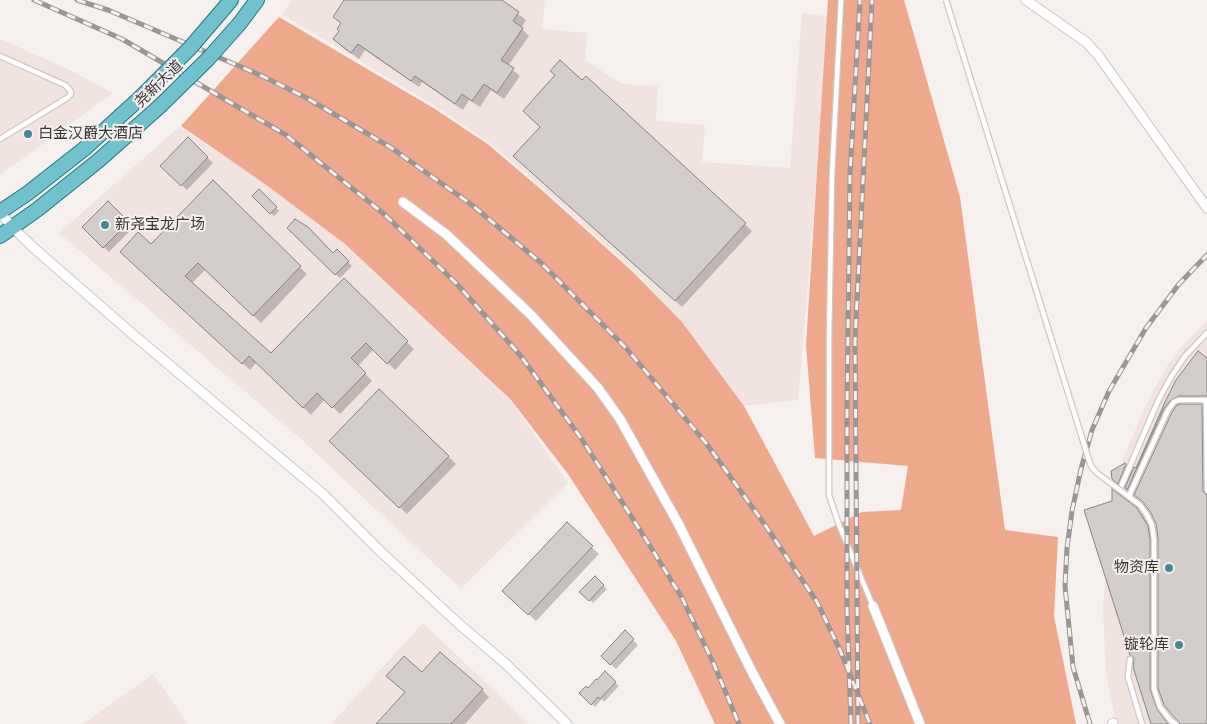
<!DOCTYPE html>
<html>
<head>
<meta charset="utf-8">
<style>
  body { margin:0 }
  canvas { display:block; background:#f6f0ee }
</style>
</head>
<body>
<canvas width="1207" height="724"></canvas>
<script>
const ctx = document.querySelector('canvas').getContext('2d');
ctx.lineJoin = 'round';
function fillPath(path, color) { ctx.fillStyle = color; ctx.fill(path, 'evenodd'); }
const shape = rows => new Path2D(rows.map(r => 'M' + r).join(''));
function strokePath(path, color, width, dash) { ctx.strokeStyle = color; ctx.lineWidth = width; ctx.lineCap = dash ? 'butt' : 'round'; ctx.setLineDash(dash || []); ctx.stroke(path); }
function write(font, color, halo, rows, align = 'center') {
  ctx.font = font + ' Montserrat,"Noto Sans SC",sans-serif'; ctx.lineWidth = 4; ctx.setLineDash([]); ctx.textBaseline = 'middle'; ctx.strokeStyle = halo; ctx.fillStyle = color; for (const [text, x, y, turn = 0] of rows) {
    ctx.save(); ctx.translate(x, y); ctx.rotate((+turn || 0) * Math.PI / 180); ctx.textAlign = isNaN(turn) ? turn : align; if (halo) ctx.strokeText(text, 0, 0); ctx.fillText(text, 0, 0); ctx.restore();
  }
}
fillPath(shape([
  [292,0,545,0,542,29,587,33,585,60,622,84,658,86,656,121,705,125,702,162,790,168,802,13,831,17,798,400,743,406,727,382,681,321,634,271,545,190,491,144,437,107,282,14],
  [0,39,70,70,113,93,0,175],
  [179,127,265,183,347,246,512,402,568,483,461,589,302,440,59,233],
  [1207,321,1207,724,1116,724,1106,672,1103,610,1109,521,1116,521,1117,481,1123,459,1145,407,1169,363,1187,340],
  [423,623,529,724,331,724],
  [153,674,188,724,83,724]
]), '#f1e3df');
fillPath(shape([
  [828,0,904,0,960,197,1005,530,1058,537,1054,616,1076,724,715,724,676,641,568,474,511,400,345,244,265,184,181,126,279,17,435,109,489,145,544,192,633,272,682,322,744,406,814,536,862,512,901,510,908,466,815,458,806,345]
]), '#eea88b');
fillPath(shape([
  [346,0,499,0,526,20,521,28,529,36,508,66,520,76,504,99,491,90,480,107,469,100,463,110,422,82,419,87,365,50,359,59,341,46,334,39,340,31,342,24,334,17],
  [586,78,752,231,682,307,522,163],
  [188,139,213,163,187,190,162,166],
  [213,182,307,274,261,323,206,269,192,283,271,355,344,280,414,349,395,370,374,349,358,366,372,381,340,414,325,399,311,415,257,362,250,370,129,259,151,246],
  [259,191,279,211,274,216,254,196],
  [108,203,133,228,109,252,84,227],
  [288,228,333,255,337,251,352,266,340,278],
  [1207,360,1207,401,1185,400,1171,407,1171,409,1173,408,1169,413,1132,494,1113,478,1125,464,1134,473,1177,381],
  [379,391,456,464,407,514,331,441],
  [1180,405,1201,405,1207,410,1207,724,1180,724,1157,524,1146,504,1135,495,1175,407],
  [1136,509,1142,514,1153,532,1155,695,1161,716,1168,724,1152,724],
  [567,524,599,554,536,621,511,598],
  [595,577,607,589,593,603,581,592],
  [625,632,638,645,616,669,602,656],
  [605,673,619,686,604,702,602,699,595,707,581,693,588,690],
  [422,674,482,690,489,697,465,724,378,724]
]), '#0003');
const building = shape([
  [344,0,502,0,519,12,513,21,523,28,501,60,514,68,497,93,484,84,472,101,462,94,455,104,415,76,411,81,358,44,351,53,333,39,339,31,337,29,341,23,333,17,344,0],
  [560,60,582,80,586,76,746,223,675,301,513,156,540,127,523,111,555,75,550,71,560,60],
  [188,137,208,157,181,186,160,166,188,137],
  [213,180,301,266,253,316,198,263,185,276,271,353,344,278,408,341,387,364,366,343,351,358,366,373,332,408,317,393,303,408,249,356,242,364,120,252,138,232,151,244,213,180],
  [259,189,277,207,270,214,252,196,259,189],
  [108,201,129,222,103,248,82,227,108,201],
  [295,219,308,227,333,253,337,249,349,261,335,275,287,228,295,219],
  [1198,351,1207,358,1207,396,1179,396,1171,400,1164,408,1127,490,1125,488,1134,467,1136,468,1165,402,1176,380,1198,351],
  [379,389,449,456,399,508,329,441,379,389],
  [1180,404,1202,404,1203,491,1207,495,1207,724,1180,724,1164,705,1158,688,1158,538,1156,524,1151,513,1143,502,1134,495,1172,412,1177,405,1180,404],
  [1125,463,1126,464,1118,484,1112,479,1111,471,1125,463],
  [1112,489,1137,508,1148,526,1150,539,1150,689,1157,709,1168,724,1151,724,1133,667,1134,658,1130,655,1084,510,1112,501,1112,489],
  [567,522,593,546,528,615,502,591,567,522],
  [595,576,604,585,589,601,579,592,595,576],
  [625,630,634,639,610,665,601,656,625,630],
  [440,652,483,689,451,724,376,724,405,692,386,676,404,656,422,672,440,652],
  [605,671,616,682,600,699,598,697,591,705,579,693,586,686,588,688,596,679,597,680,605,671]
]);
fillPath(building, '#d3cdcb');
strokePath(building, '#888381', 1);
const service = shape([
  [841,0,832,174,829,340,829,495,839,525,873,606],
  [0,56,65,85,70,90,71,94,67,98,0,139],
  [1120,489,1158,401,1171,377,1185,356,1207,333],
  [1130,659,1128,677,1142,724]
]);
const minor = shape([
  [1026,0,1086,42,1098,55,1207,208],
  [403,202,447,235,530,314,598,388,620,419,679,525,752,672,780,724],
  [0,212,13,228,35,249,136,337,323,494,379,550,459,624,506,664,567,724],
  [873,606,920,724],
  [1112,724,1113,723]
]);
const primary = shape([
  [220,13,231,0],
  [240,23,257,0],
  [0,212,28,193,84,149,140,98],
  [0,236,38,209,98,161,159,107]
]);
strokePath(service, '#cdc8c6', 7);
strokePath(minor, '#cdc8c6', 11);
strokePath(primary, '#207584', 16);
strokePath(service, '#fff', 4.5);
strokePath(minor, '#fff', 9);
strokePath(primary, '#72c1cf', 14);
const rail = shape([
  [34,0,122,39,286,135,384,214,456,283,520,355,581,438,645,538,681,596,713,662,739,724],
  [77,0,108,10,260,75,305,97,390,147,472,205,540,262,626,348,706,443,763,522,817,602,840,650,870,724],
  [851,724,847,609,847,409,850,174,860,0],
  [858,724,855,341,872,0],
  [1090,724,1073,667,1065,586,1067,548,1072,511,1081,469,1092,430,1109,391,1146,328,1179,284,1207,255]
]);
strokePath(rail, '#9a9694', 5);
strokePath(rail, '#f6f0ee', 3, [9]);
const serviceBridge = shape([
  [946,0,1088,457,1091,466,1097,473,1140,505,1147,515,1152,525,1154,539,1154,689,1160,707,1171,721,1176,724],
  [1129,496,1168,410,1174,402,1179,400,1206,400,1207,491]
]);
const primaryBridge = shape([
  [140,98,190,48,220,13],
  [159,107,208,59,240,23]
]);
strokePath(serviceBridge, '#cdc8c6', 7, []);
strokePath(primaryBridge, '#207584', 16, []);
strokePath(serviceBridge, '#fff', 4.5);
strokePath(primaryBridge, '#72c1cf', 14);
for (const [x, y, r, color] of [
  [28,134,5,"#448796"],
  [105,225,5,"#448796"],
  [1169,568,5,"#448796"],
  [1179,645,5,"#448796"]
]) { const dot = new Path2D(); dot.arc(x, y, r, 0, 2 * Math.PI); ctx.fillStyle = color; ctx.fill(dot); strokePath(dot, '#f6f0ee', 2); }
write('15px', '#373534', '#f6f0ee', [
  ["尧新大道",159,84,-44]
]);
write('15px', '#373534', '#f6f0ee', [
  ["白金汉爵大酒店",38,134],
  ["新尧宝龙广场",115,225],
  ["物资库",1159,568,"right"],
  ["镟轮库",1169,645,"right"]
], 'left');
</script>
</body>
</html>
